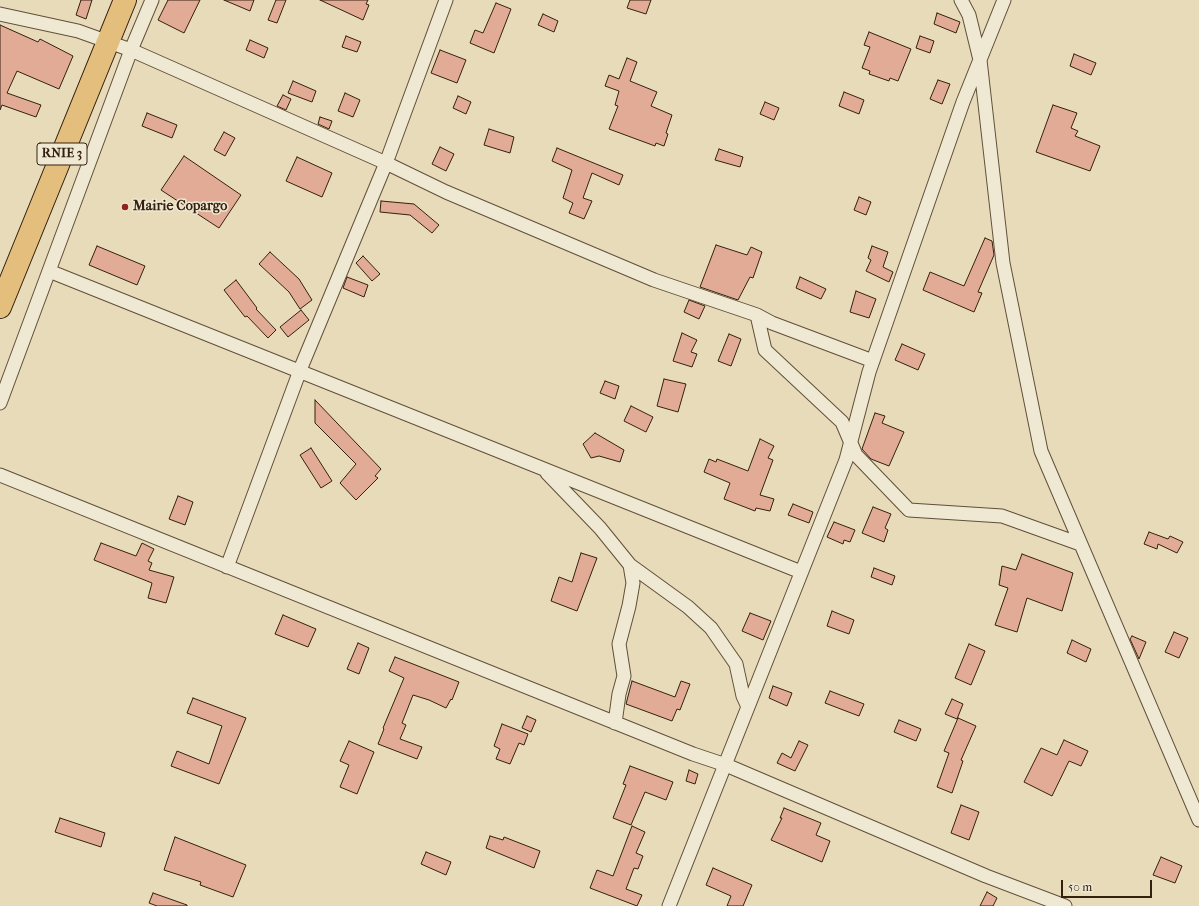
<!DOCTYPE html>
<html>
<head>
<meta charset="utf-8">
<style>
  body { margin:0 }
  #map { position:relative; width:1199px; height:906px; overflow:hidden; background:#e7dbb9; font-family:"IM FELL French Canon",serif }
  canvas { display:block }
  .scale { position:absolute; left:1061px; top:880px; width:91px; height:18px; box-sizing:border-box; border:2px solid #34200f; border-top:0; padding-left:5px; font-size:12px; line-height:14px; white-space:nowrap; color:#34200f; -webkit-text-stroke:3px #efe8d2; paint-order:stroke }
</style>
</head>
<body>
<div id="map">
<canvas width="1199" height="906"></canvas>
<div class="scale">50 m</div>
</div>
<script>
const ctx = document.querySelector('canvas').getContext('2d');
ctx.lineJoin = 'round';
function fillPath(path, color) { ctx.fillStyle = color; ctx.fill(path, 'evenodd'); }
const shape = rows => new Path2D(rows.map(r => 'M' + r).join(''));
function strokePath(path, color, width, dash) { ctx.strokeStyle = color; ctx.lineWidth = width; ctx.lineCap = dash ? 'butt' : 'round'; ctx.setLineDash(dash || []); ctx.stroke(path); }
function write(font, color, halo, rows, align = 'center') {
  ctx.font = font + ' "IM FELL French Canon",serif'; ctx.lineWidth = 3; ctx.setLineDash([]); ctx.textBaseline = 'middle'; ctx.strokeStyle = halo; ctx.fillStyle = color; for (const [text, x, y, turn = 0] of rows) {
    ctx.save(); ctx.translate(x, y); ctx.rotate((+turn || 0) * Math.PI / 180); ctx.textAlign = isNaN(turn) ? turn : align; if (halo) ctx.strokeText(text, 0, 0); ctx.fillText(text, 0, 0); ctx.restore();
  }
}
const building = shape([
  [81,0,92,0,86,19,76,15,81,0],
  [168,0,200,0,184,33,158,20,168,0],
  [224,0,254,0,250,11,224,0],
  [276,0,286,0,277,23,268,20,276,0],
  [320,0,368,0,366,4,369,5,363,20,320,0],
  [630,0,651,0,646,14,627,8,630,0],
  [496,3,511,9,494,53,470,43,475,30,483,33,496,3],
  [937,13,960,22,956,33,934,24,937,13],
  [543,14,558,21,554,32,538,25,543,14],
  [0,25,38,42,40,39,73,56,59,89,17,71,7,93,41,105,36,117,2,105,0,110,0,25],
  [869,32,911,49,898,81,890,78,889,81,869,74,870,71,862,68,870,47,864,45,869,32],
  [346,36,361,42,357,52,342,47,346,36],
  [920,36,934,41,930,53,916,48,920,36],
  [250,40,268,48,264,58,246,50,250,40],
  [440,50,466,60,457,83,431,73,440,50],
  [1074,54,1096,63,1091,75,1070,66,1074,54],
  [627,58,637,62,630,81,657,92,651,106,672,115,666,133,668,134,664,146,656,143,655,146,609,129,618,106,615,105,619,91,605,86,609,75,619,79,627,58],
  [938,80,950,84,942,104,930,99,938,80],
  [293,81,316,91,312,102,288,93,293,81],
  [844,92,864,100,859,114,839,106,844,92],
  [345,93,360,100,353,117,338,111,345,93],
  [283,95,291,99,286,110,277,106,283,95],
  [458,96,471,102,466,114,453,108,458,96],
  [765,102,779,108,774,120,760,114,765,102],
  [1053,105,1077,113,1071,128,1078,131,1075,136,1100,146,1090,171,1036,152,1053,105],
  [147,113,177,125,172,138,142,126,147,113],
  [320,117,332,121,329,129,318,124,320,117],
  [489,129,514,137,510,153,484,145,489,129],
  [224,132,235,138,225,156,214,150,224,132],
  [440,147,454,154,446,171,432,164,440,147],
  [557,148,623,175,619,185,592,173,583,198,592,201,584,219,569,213,573,203,563,198,572,170,552,161,557,148],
  [719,149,743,157,740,167,715,160,719,149],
  [184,156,241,195,219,228,161,190,184,156],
  [297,157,332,173,322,197,286,181,297,157],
  [859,197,871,202,866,215,854,210,859,197],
  [381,201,414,204,439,225,432,233,410,215,380,212,381,201],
  [985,238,992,241,994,255,978,292,982,293,974,312,923,290,930,272,964,286,985,238],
  [716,245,747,255,751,247,762,252,753,278,750,277,738,300,700,287,716,245],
  [97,246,145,266,137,285,89,265,97,246],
  [872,246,888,252,883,267,893,272,889,282,866,271,871,260,868,258,872,246],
  [270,252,299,279,312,300,300,309,289,292,259,264,270,252],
  [363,256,380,274,372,281,356,263,363,256],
  [347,277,368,285,364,297,343,288,347,277],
  [800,277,826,289,821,299,796,288,800,277],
  [236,280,257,308,256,309,276,330,268,338,247,316,245,317,224,290,236,280],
  [856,291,876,299,869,318,850,312,856,291],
  [689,300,705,306,699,319,684,312,689,300],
  [301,310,309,320,288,337,280,327,301,310],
  [682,333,697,340,691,352,697,354,692,367,673,361,682,333],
  [729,334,741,339,731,366,718,361,729,334],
  [902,344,925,354,918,370,895,360,902,344],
  [664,379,686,384,678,412,657,406,664,379],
  [605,381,619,386,615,399,600,393,605,381],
  [315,400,381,469,375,476,378,478,356,500,340,483,356,464,315,423,315,400],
  [631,406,653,417,646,432,624,421,631,406],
  [875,413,885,416,882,423,904,432,889,466,871,459,862,449,875,413],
  [595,433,624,450,620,462,599,456,591,458,583,444,595,433],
  [760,439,774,446,768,458,773,460,760,495,774,499,770,511,756,508,755,511,724,499,730,483,704,472,709,459,716,462,717,459,748,471,760,439],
  [311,448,332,481,321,488,300,455,311,448],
  [178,496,193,502,185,525,169,519,178,496],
  [793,504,813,512,809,523,788,515,793,504],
  [873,507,891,514,885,528,888,530,884,542,862,533,873,507],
  [834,522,855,530,850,542,844,540,843,544,827,537,834,522],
  [1149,532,1168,539,1170,536,1183,542,1177,553,1158,544,1157,549,1144,544,1149,532],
  [101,543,136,556,142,543,154,549,148,561,152,563,149,570,174,577,166,603,148,598,152,583,94,560,101,543],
  [581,553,597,558,577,611,551,601,559,577,572,582,581,553],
  [1022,554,1073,573,1062,611,1027,598,1017,632,995,625,1008,588,999,585,1002,566,1016,570,1022,554],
  [874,568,895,576,892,585,871,577,874,568],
  [832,611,854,620,849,634,827,626,832,611],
  [750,613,771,621,763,640,742,631,750,613],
  [283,615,316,629,308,647,275,634,283,615],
  [1174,632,1188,638,1179,658,1165,652,1174,632],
  [1132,636,1146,642,1139,659,1130,639,1132,636],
  [1072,640,1091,649,1086,662,1067,653,1072,640],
  [358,643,369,648,359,674,347,669,358,643],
  [969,644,985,651,971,685,955,678,969,644],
  [395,657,459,682,452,700,451,699,446,708,429,700,413,695,402,723,406,725,400,739,422,747,417,759,378,744,384,729,383,728,404,678,389,671,395,657],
  [632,681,675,697,681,681,690,684,680,710,677,709,672,721,626,704,632,681],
  [773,686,792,693,787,706,769,698,773,686],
  [830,691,864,704,859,716,825,703,830,691],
  [193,698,246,718,219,784,171,766,177,751,209,764,222,726,187,713,193,698],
  [952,699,963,704,957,719,945,714,952,699],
  [527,716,536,720,531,732,522,728,527,716],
  [958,718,976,726,961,760,963,761,952,793,937,787,949,753,944,751,958,718],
  [899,720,921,729,916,741,894,732,899,720],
  [502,724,528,734,524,745,519,743,510,764,496,759,500,749,494,746,502,724],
  [1064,740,1088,751,1081,766,1069,761,1052,796,1024,782,1041,748,1057,755,1064,740],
  [349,741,374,752,357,794,340,787,349,765,340,761,349,741],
  [799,741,808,745,795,771,777,763,782,753,791,758,799,741],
  [630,766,673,782,666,800,645,792,631,825,613,818,626,785,623,784,630,766],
  [689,770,698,774,695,784,686,781,689,770],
  [961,805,979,812,969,840,951,833,961,805],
  [784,808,821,823,816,835,830,841,822,862,771,840,782,818,780,818,784,808],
  [60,818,105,833,101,847,55,832,60,818],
  [632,826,645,832,636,853,643,856,638,869,634,868,626,889,642,895,637,906,590,888,597,870,613,876,632,826],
  [490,836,503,840,504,837,540,851,534,868,486,848,490,836],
  [175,837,246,865,233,897,200,885,201,882,164,870,175,837],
  [426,852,451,862,446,875,421,864,426,852],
  [1161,857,1182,866,1175,883,1153,875,1161,857],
  [713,868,752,885,743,906,727,906,731,896,706,885,713,868],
  [987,892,997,898,993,906,980,906,987,892],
  [153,893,187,905,187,906,157,906,149,903,153,893]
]);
fillPath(building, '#e2ab96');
strokePath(building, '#34200f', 1);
const street = shape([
  [961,0,969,15,980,60,1003,263,1041,451,1199,820],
  [0,14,78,31,131,50,386,163,446,192,654,280,757,315,765,350,842,422,856,455,909,510,1002,516,1080,544],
  [49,271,801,572],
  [757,315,772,323,873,361],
  [0,403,131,50,152,0],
  [547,473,600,528,630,565,688,607,711,628,736,664,743,696,748,707],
  [0,475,693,754,726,765,986,876,1065,906],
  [227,567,302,365,386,163,446,0],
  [615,723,619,694,624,676,619,644,629,606,633,583,630,565],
  [669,906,846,460,869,372,963,102,1004,0]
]);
const highway = shape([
  [0,307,125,0]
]);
strokePath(street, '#614f3a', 15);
strokePath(highway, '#34200f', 24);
strokePath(street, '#efe8d2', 13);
strokePath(highway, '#e4be7c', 22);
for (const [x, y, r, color] of [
  [125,207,4,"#8f2418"]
]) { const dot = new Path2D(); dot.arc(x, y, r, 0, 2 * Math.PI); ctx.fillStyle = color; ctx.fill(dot); strokePath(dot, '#efe8d2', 1.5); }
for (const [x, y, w] of [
  [62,154,50]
]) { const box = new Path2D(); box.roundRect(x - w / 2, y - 11, w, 22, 3); ctx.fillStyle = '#efe8d2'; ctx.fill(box); strokePath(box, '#34200f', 1); }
write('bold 13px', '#34200f', null, [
  ["RNIE 3",62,154]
]);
write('bold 14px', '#34200f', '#efe8d2', [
  ["Mairie Copargo",133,207]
], 'left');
</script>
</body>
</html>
